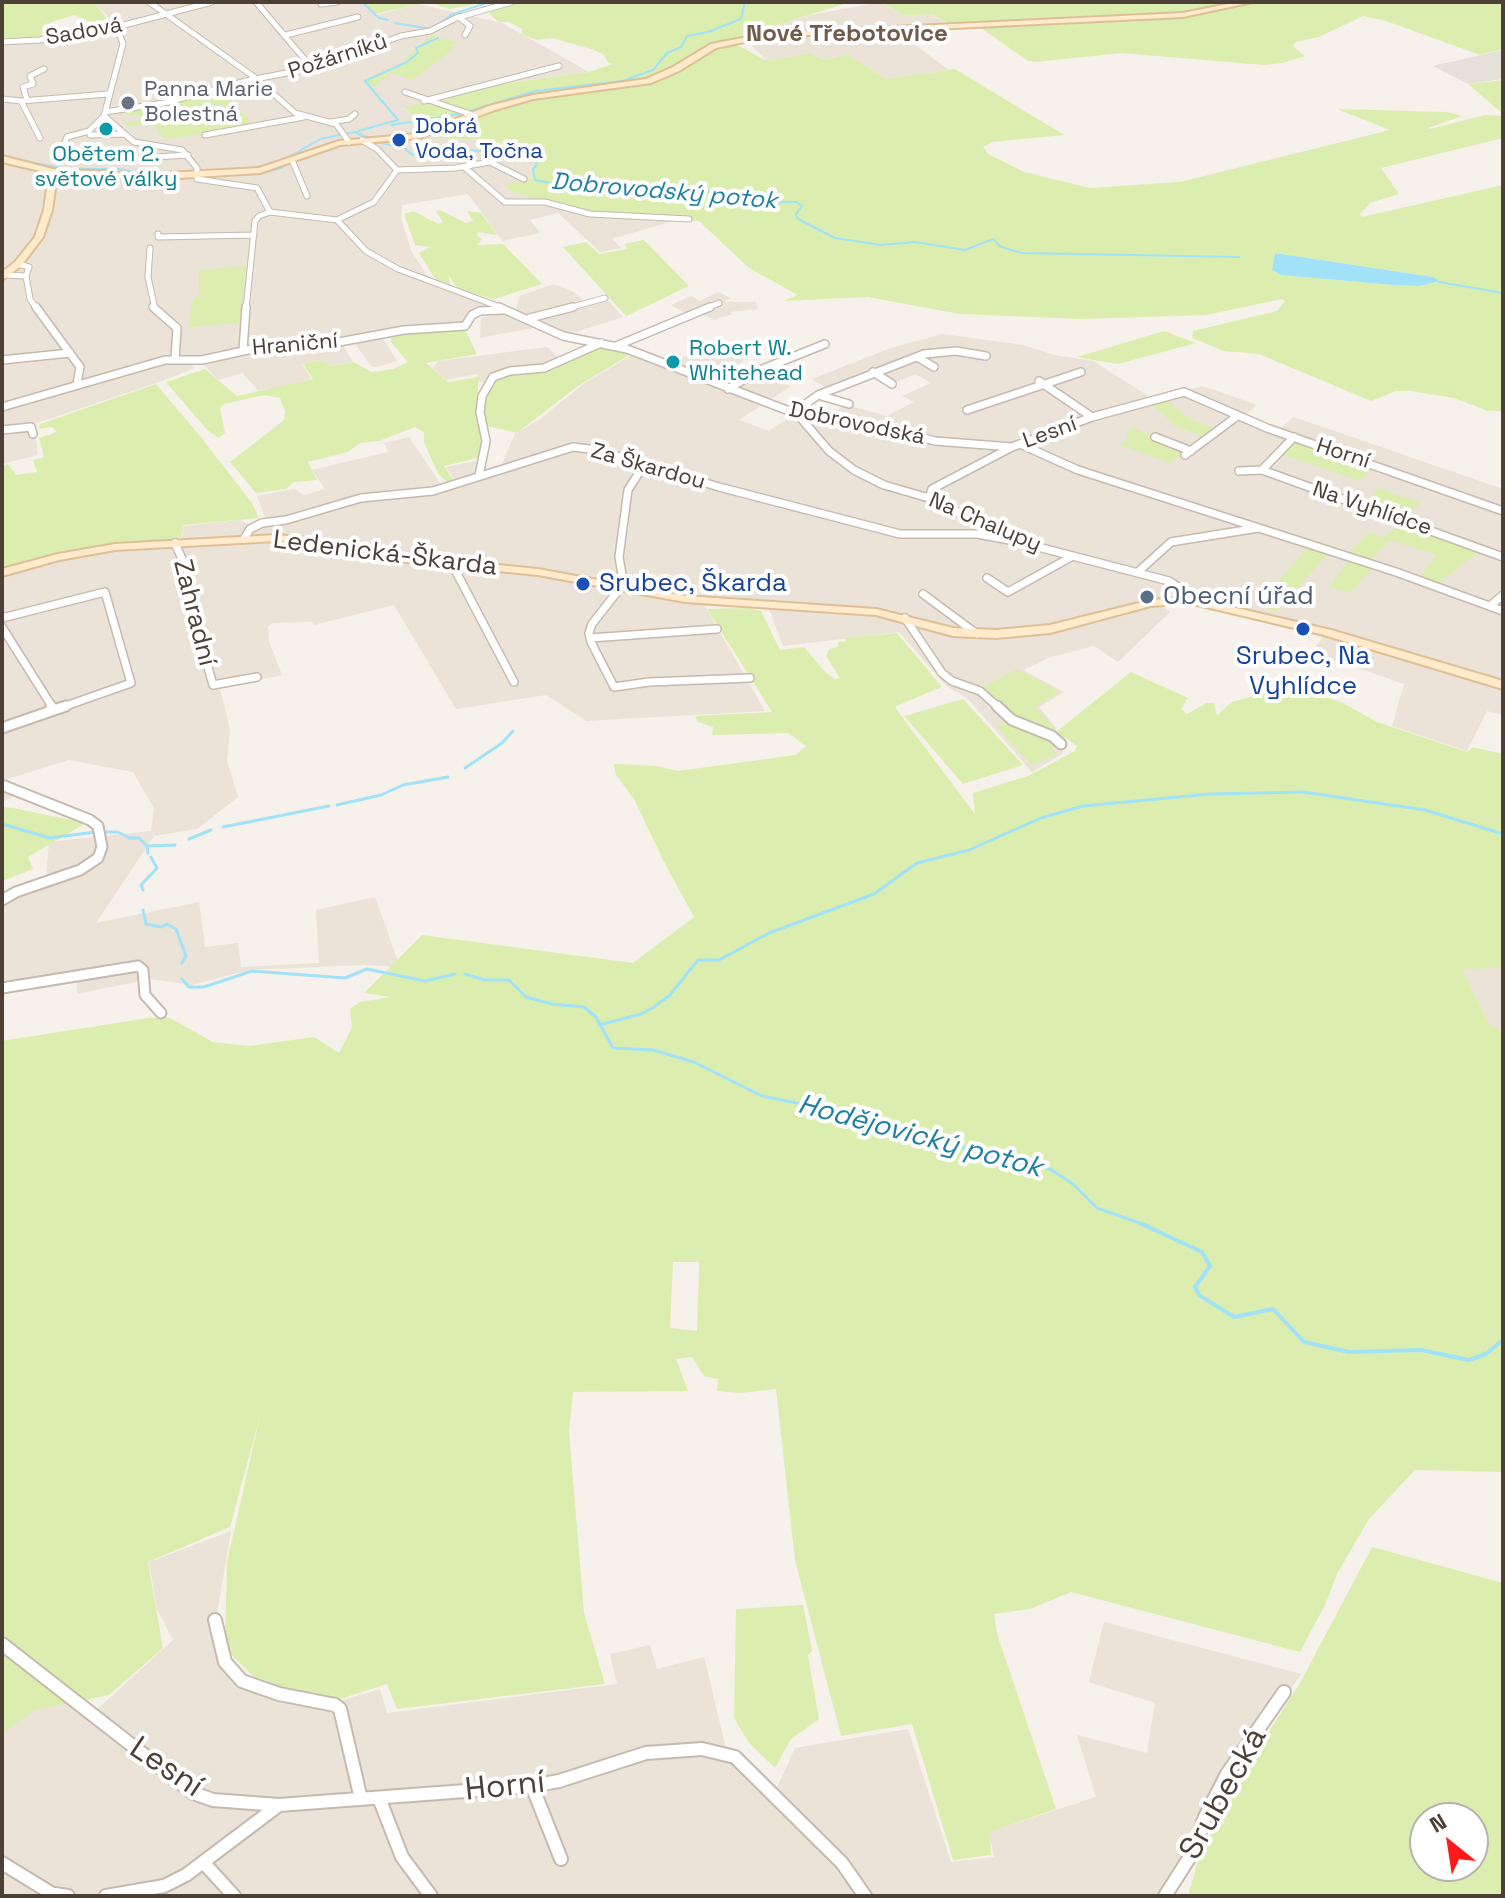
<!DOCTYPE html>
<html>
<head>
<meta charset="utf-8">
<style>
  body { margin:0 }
  #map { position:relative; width:1505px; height:1898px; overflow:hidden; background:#f6f1ea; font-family:"Space Grotesk",sans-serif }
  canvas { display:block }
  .frame { position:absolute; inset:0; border:4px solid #4c4037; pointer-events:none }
  .north { position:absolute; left:1409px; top:1802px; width:80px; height:80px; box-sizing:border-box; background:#fff; border:2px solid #b7b3af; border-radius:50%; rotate:330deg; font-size:22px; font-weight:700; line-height:32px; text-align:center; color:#4c4037 }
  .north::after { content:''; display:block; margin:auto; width:28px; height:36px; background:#ff191a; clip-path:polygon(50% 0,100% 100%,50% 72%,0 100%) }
</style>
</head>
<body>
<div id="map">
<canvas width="1505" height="1898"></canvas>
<div class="frame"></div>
<div class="north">N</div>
</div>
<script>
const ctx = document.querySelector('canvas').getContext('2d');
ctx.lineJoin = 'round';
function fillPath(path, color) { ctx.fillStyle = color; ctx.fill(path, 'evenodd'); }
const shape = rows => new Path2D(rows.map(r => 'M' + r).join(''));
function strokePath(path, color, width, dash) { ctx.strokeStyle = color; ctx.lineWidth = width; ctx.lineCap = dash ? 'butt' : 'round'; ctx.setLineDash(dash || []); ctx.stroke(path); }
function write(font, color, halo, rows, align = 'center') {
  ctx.font = font + ' "Space Grotesk",sans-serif'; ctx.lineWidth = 8; ctx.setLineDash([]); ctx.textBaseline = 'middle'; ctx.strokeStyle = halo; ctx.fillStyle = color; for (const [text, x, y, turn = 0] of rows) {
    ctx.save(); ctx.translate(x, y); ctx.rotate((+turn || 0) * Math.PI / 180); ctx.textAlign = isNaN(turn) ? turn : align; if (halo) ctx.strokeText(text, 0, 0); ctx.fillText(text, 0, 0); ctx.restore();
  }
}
fillPath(shape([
  [94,2,359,2,377,15,418,4,502,23,589,72,506,83,404,108,430,134,451,139,483,140,482,149,527,154,537,159,530,179,505,186,510,191,547,201,673,221,612,239,621,248,600,252,558,213,530,220,540,233,502,241,468,194,402,205,401,218,411,251,427,275,444,286,496,301,464,328,382,337,397,361,377,367,372,367,355,344,342,344,353,362,329,366,325,361,302,364,311,379,273,389,258,390,242,373,218,380,201,361,190,363,195,368,165,380,34,424,38,455,2,464,2,40,22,43,106,29,100,22,109,21,109,18],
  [875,3,883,4,904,16,930,14,947,23,775,33,767,28,811,15],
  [894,29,949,70,886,79,847,54,824,60,810,53,767,61,747,41,781,35],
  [553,284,574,292,586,303,605,297,623,317,560,337,538,327,480,338,481,318,515,311,520,296],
  [718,292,731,298,724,302,756,302,758,309,730,312,732,314,714,320,699,312,691,316,671,305,691,296,700,301],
  [943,334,1023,345,1054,355,1093,361,1153,399,1203,386,1257,405,1243,417,1277,431,1294,417,1503,489,1503,715,1487,711,1467,751,1392,726,1404,684,1312,652,1325,634,1195,603,1170,603,1161,605,1170,612,1118,662,1094,646,1051,657,1023,670,1064,692,1039,707,1057,729,1052,732,1064,742,1062,754,1032,772,968,699,945,685,899,632,783,646,769,609,705,606,765,711,586,721,546,695,456,709,394,605,314,625,312,622,273,623,268,626,269,641,282,675,220,689,230,730,227,761,238,797,197,829,154,836,96,923,199,902,205,947,238,943,241,967,319,963,316,910,375,897,400,967,365,965,249,970,192,985,149,979,77,994,77,979,2,990,2,896,46,879,49,842,151,831,154,808,133,772,69,760,7,779,24,791,2,802,2,573,60,555,181,542,184,526,240,520,248,524,266,520,257,496,294,489,304,495,325,489,312,470,388,452,384,443,409,437,442,486,456,482,446,467,486,459,484,473,500,468,515,434,540,419,585,383,637,352,671,364,711,342,727,345,744,361,710,380,730,388,752,375,791,386,739,420,769,431,793,415,822,418,847,405,887,416,914,402,902,396,931,383,915,374,890,385,872,374,831,391,812,379,891,348],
  [547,347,564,362,489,383,480,382,477,374,446,380,433,368,438,361],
  [1461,968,1503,968,1503,1032,1489,1024],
  [231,1531,216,1620,226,1661,243,1680,280,1692,340,1701,380,1689,387,1713,617,1684,610,1654,650,1645,657,1669,704,1657,726,1748,734,1750,774,1794,795,1748,908,1729,951,1862,994,1857,989,1832,1096,1797,1077,1735,1147,1753,1155,1703,1089,1682,1104,1622,1301,1674,1230,1776,1168,1896,2,1896,2,1727,61,1688,93,1713,173,1640,157,1609,149,1562]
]), '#ebe2d8');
fillPath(shape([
  [1503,50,1503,79,1468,84,1433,66]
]), '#e6e0db');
fillPath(shape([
  [2,2,94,2,112,25,108,21,93,23,74,15,43,25,42,31,49,35,49,38,2,40],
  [361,2,479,2,480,3,450,9,428,2,375,14],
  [515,2,850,2,768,28,775,33,730,41,767,61,810,53,824,60,847,54,886,79,955,69,1064,135,992,142,983,147,988,154,1024,172,1090,188,1180,182,1390,130,1337,109,1447,112,1462,116,1428,128,1430,129,1485,115,1503,116,1503,138,1381,168,1399,194,1370,203,1360,214,1362,217,1503,185,1503,411,1488,411,1454,398,1411,391,1396,391,1371,401,1259,354,1224,351,1192,338,1193,331,1277,311,1285,301,1282,299,1206,315,1081,319,960,314,868,297,783,301,798,295,749,268,699,221,603,215,557,205,510,191,504,185,530,179,536,159,510,152,483,150,482,140,451,139,430,134,404,107,506,83,589,72,613,64,608,62,603,54,591,49,552,38,537,40,526,36,522,34,522,29,509,22,499,22,489,14,490,11],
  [1275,253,1433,277,1440,281,1420,286,1393,285,1281,275,1272,270],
  [869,2,1503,2,1503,49,1480,55,1386,21,1363,16,1319,37,1296,42,1293,46,1305,56,1282,63,1264,65,1121,53,1036,62,1028,61,978,26,1036,23,1038,19,948,23,931,14,904,16,884,4],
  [434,32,435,38,456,41,451,46,456,47,412,80,392,73,372,88,362,80,406,62,404,60],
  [1503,80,1503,114,1468,84],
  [220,89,252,124,235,130,164,139,152,122,128,127,124,123,141,119,142,116,117,114],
  [440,210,466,223,473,221,467,211,481,213,497,235,478,232,477,236,482,239,477,245,503,244,542,284,494,299,459,290,448,275,451,287,436,280,419,253,430,247,415,245,404,214,413,211,438,224,443,223,436,211],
  [644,240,689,286,626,316,563,247,586,242,599,254,628,249,624,244],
  [246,266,240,323,188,327,193,299,199,295,199,270],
  [464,328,477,354,426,363,448,382,479,377,476,412,482,437,481,457,444,466,455,482,450,484,438,474,424,442,424,432,415,427,379,441,360,443,348,452,308,462,317,480,294,482,286,489,256,493,230,462,284,420,285,411,280,398,264,395,224,404,220,408,225,433,219,438,207,430,166,382,205,369,237,396,313,379,303,364,317,361,325,361,330,366,353,362,372,372,393,369,408,362,391,342,392,336],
  [1164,331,1196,343,1118,364,1077,357],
  [599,346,631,354,578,386,517,433,487,426,483,412,485,390,494,380,512,373,540,370],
  [156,384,200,436,252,503,259,518,184,525,181,538,90,547,2,568,2,466,8,464,16,475,37,472,33,460,44,457,39,438,57,432,52,427,39,429,40,424],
  [1167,400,1188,418,1214,428,1204,437,1171,424,1172,422,1150,404],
  [1132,427,1182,449,1183,454,1170,463,1119,445,1129,439,1126,436],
  [1295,441,1374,467,1359,481,1281,454],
  [1379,488,1421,503,1404,518,1364,504],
  [1401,521,1482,550,1436,584,1418,578,1437,555,1390,540,1370,561,1348,554,1369,532,1385,538],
  [1308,548,1328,554,1275,613,1264,604,1284,574],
  [1349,560,1374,568,1350,593,1329,587],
  [747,608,761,611,780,650,804,647,825,672,835,679,840,678,826,656,829,649,838,647,838,642,846,641,845,638,897,633,942,687,896,706,896,709,975,814,973,793,1028,776,1075,751,1077,746,1056,732,1131,672,1188,698,1181,709,1187,714,1206,703,1214,703,1217,715,1232,702,1268,692,1315,693,1343,703,1377,722,1467,752,1472,747,1503,754,1503,968,1462,969,1489,1024,1503,1032,1503,1472,1415,1470,1369,1519,1338,1572,1325,1605,1300,1652,1071,1592,1030,1609,994,1614,997,1634,1056,1809,990,1832,991,1855,953,1860,912,1724,841,1736,795,1560,776,1389,740,1393,717,1391,718,1379,704,1376,692,1357,676,1359,688,1391,573,1392,569,1431,584,1613,605,1684,397,1709,387,1684,340,1699,307,1696,253,1676,231,1654,225,1641,227,1562,260,1416,230,1527,148,1562,163,1648,109,1695,35,1710,2,1734,2,1041,148,1018,170,1018,213,1042,249,1046,314,1037,339,1053,352,1027,350,1009,360,1002,391,997,364,993,422,935,633,963,694,917,663,860,634,799,616,775,614,764,656,766,678,771,796,755,806,746,788,733,712,735,713,727,698,722,695,716,772,712,707,609],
  [673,1262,699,1262,697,1331,670,1328],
  [1017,669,1060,692,1035,707,1055,728,1049,731,1015,717,983,687],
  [963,699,1023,765,963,784,904,716],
  [1008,721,1051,739,1053,750,1058,754,1032,765,996,727],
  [2,807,13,808,86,823,28,857,33,869,2,881],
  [1372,1547,1503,1583,1503,1896,1188,1896,1198,1861,1236,1783,1300,1683],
  [1473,1818,1473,1866,1425,1866,1425,1818],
  [803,1605,812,1651,808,1655,819,1719,791,1739,775,1768,749,1743,734,1718,736,1609]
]), '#dceeaf');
fillPath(shape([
  [1275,253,1433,277,1440,281,1420,286,1393,285,1281,275,1272,270]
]), '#a1e2f8');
strokePath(shape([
  [362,2,379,18,388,20],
  [395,23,432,29,451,15,489,2],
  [469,111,535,91,622,81,653,70,667,53,681,47,687,36,708,32,741,19,745,2],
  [392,125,459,114],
  [358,131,398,120,365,81,407,62,418,53,416,48,438,38],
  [377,142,404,148,413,155,466,150,524,154,534,157,537,165,533,169,535,180,580,189,660,193,714,191,733,194,749,202,796,202,802,206,796,214,798,219,835,238,881,245,915,242,965,250,993,239,1001,247,1022,253,1239,257],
  [14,159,66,169,119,169,145,174],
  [260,173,282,168,286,159,320,139,355,132,370,139],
  [156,178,232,175],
  [1439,282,1503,293]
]), '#a1e2f8', 2);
strokePath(shape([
  [465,768,502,743,513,731],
  [337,805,381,795,403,785,448,777],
  [2,824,50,838,95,832],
  [223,827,329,806],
  [103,832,118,832,129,838,139,838,147,846,148,853],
  [189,839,211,830],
  [147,846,175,845],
  [143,890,141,885,157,868,151,857],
  [143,910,146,924,161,927,167,924,176,929,186,956,182,963],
  [465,974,485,980,509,980,526,997,552,1004,584,1007,596,1017,613,1048,653,1050,694,1062,762,1096,866,1117,997,1158,1050,1169,1073,1184,1097,1208,1148,1226],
  [182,979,189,987,204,987,252,971,345,978,367,969,425,981,455,974],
  [599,1025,641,1014,654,1007,670,995,698,960,719,960,769,933,874,894,917,863,969,850,1041,818,1083,806,1210,794,1303,792,1425,810,1503,834]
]), '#a1e2f8', 3);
strokePath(shape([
  [1142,1224,1202,1252,1210,1266,1195,1287,1199,1295,1234,1317,1273,1309,1304,1342,1349,1352,1421,1350,1469,1360,1486,1354,1503,1340]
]), '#a1e2f8', 4);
const streetFar3 = shape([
  [149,2,257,79,295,113,336,124,349,142],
  [256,2,312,68],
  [321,4,337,2],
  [459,17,470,26,465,35],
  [286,35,358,17],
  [2,42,39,40,109,29,212,2],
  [405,92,473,115],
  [2,99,21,101,108,94],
  [27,100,23,87,33,84,30,76,44,69],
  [21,101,40,138],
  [424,101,559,66],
  [105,112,164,103,250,80,312,68,401,36,430,31,456,18,512,2],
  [104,116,134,142,182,150,197,168,197,179,257,188,270,212],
  [331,122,349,119,355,114],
  [89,131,104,116,123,44,117,27],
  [89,131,90,135,124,134],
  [205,135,304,117],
  [362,140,377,149,397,170],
  [63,148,67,137,89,131],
  [106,160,188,155],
  [292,160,307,196],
  [464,167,505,202,545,202,590,214,689,219],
  [397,170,455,168,490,162,524,179],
  [337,220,366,251,398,269,505,309],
  [158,234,158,237,254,235],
  [150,248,148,277,155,309],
  [18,264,29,267,26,276,30,299,37,309],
  [5,275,26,276],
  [246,309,255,221,259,216,270,212,337,220,374,202,397,170],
  [565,309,605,298],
  [705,309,719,303]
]);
const streetFar2 = shape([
  [36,307,80,367,77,384],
  [153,307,177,328,175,359],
  [499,307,563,336,627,349,797,414,885,428,935,441,1012,447],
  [530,318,573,307],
  [616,346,710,307],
  [243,350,246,307],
  [917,357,934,367],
  [2,360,70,353],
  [873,372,892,384],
  [1039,381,1092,417],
  [728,389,760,370,825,344],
  [818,395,849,404],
  [2,407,165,360,202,360,266,346,339,342,404,330,465,326,472,315,480,311,502,310],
  [967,410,1081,372],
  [793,413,818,395,924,354,956,351,986,356],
  [799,416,829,451,854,470,884,485,929,498,1015,541,1169,581,1183,590,1189,600],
  [2,430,31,427,33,434],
  [1155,437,1191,451],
  [1020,444,1078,470,1396,572,1503,611],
  [1185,455,1236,417],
  [645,463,628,490,619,557,623,580,621,587,592,624,589,633,591,642,614,687,649,682,750,678],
  [1262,470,1294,437],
  [1239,471,1262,470,1503,557],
  [479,476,486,441,480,412,482,396,493,377,510,371,544,368,601,343],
  [929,498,932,489,1012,447,1092,417,1184,392,1267,428,1503,511],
  [244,539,250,529,262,523,286,520,361,498,433,491,573,447,597,450,719,487,900,534,977,534,1015,541],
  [175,543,189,575,189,600,213,685,257,677],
  [453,566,514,682],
  [1138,572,1171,542,1258,528],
  [987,578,1008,592,1071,557],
  [923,594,977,634],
  [1490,606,1503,595],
  [2,618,105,592,131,683,60,708],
  [905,618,942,673,952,681,980,691,999,708],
  [2,627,53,708],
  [590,638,717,629]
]);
const streetFar1 = shape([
  [51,706,54,710,66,706],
  [997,706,1012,720,1052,736,1061,744],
  [2,728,54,710],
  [2,785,90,820,98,826,102,847,98,858,80,870,16,892,2,900],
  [2,988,138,966,143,970,145,995,161,1013]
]);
const street = shape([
  [215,1620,225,1662,242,1681,279,1694,335,1705,340,1709,361,1799],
  [2,1644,193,1793,213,1800,279,1805],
  [532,1786,561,1859],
  [379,1798,402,1857,431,1896],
  [203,1862,234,1896],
  [2,1863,56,1896],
  [55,1894,68,1896],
  [106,1896,164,1886,186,1875,279,1805,532,1786,559,1781,646,1753,702,1749,735,1757,842,1863,865,1896],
  [1165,1896,1193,1852,1205,1817,1227,1774,1284,1692]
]);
const secondary = shape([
  [1238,2,1253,2,1183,17,768,37,716,48,679,71,651,83,533,99,495,110,420,138,340,145,260,173,146,180,57,175,52,210,43,237,21,266,2,280,2,272,15,262,35,237,44,210,49,173,2,162,2,156,53,169,146,174,259,168,339,141,416,134,489,106,533,95,646,79,673,67,711,44,768,33,1183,13,1238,2],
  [276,535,301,537,338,549,538,569,685,596,876,609,953,628,996,630,1050,625,1151,600,1189,597,1331,630,1503,681,1503,689,1324,635,1189,603,1151,606,1050,633,996,638,953,636,876,615,685,602,538,575,337,555,300,543,276,541,115,550,59,560,2,576,2,569,58,554,115,544,276,535]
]);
strokePath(streetFar3, '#c6baae', 7);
strokePath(streetFar2, '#c6baae', 10);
strokePath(streetFar1, '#c6baae', 13);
strokePath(street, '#c6baae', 16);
strokePath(secondary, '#dec097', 4);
strokePath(streetFar3, '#fff', 5);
strokePath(streetFar2, '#fff', 7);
strokePath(streetFar1, '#fff', 9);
strokePath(street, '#fff', 12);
fillPath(secondary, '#ffebcc');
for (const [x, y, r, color] of [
  [128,103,8,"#6b7280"],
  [106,129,8,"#0f9aa8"],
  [399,140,8,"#1a4fb4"],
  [673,362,8,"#0f9aa8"],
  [583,584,8,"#1a4fb4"],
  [1147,597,8,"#5c6f8a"],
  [1303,629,8,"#1a4fb4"]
]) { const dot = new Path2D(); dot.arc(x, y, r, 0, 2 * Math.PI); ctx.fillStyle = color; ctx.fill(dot); strokePath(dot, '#fff', 3); }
write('22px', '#4c4037', '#fff', [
  ["Sadová",84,32,-10],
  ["Požárníků",338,57,-18],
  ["Hraniční",295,345,-5],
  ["Dobrovodská",857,424,12],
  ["Lesní",1050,433,-20],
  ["Horní",1343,454,18],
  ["Za Škardou",648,467,16],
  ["Na Vyhlídce",1372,509,19],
  ["Na Chalupy",985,523,23]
]);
write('22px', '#5b616d', '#fff', [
  ["Panna Marie",144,90],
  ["Bolestná",144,115]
], 'left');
write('22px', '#164399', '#fff', [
  ["Dobrá",415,127],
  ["Voda, Točna",415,152]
], 'left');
write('22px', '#0d838f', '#fff', [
  ["Obětem 2.",106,155],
  ["světové války",106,180],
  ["Robert W.",689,349,"left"],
  ["Whitehead",689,374,"left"]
]);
write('bold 24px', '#705c4d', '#fff', [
  ["Nové Třebotovice",847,34]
]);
write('italic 24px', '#1f7fa1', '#fff', [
  ["Dobrovodský potok",664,192,5]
]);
write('26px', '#4c4037', '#fff', [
  ["Ledenická-Škarda",385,554,7],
  ["Zahradní",194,613,76]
]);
write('26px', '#164399', '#fff', [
  ["Srubec, Škarda",599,584],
  ["Srubec, Na",1303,657,"center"],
  ["Vyhlídce",1303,687,"center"]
], 'left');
write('26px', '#4e5e75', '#fff', [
  ["Obecní úřad",1163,597]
], 'left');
write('italic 28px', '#1f7fa1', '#fff', [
  ["Hodějovický potok",920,1137,15]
]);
write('32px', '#4c4037', '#fff', [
  ["Lesní",166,1768,34],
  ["Horní",505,1787,-6],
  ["Srubecká",1224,1794,-61]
]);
</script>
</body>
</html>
